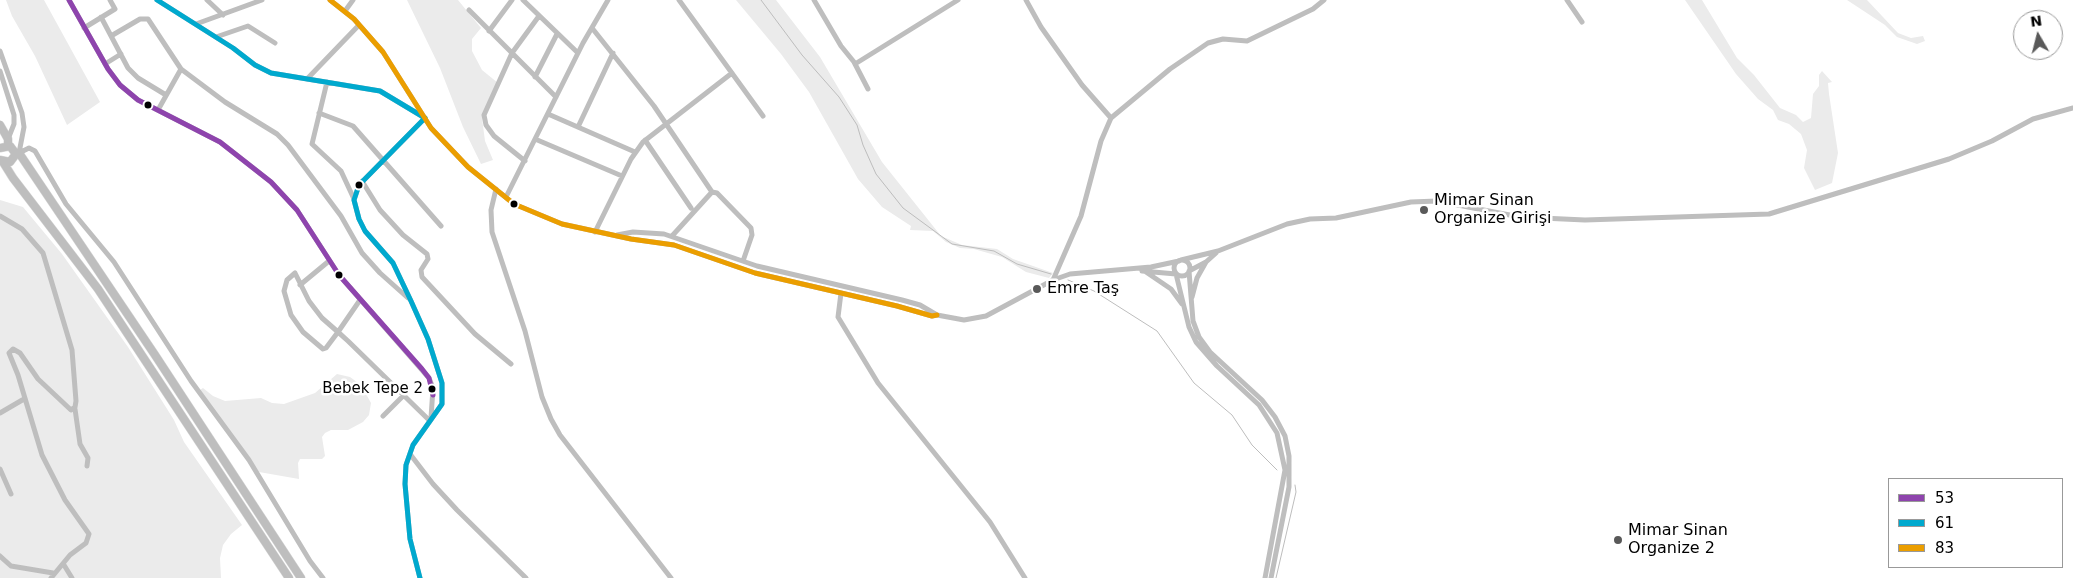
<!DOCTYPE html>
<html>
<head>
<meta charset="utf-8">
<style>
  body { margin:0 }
  #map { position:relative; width:2073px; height:578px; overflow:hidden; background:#fff; font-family:"DejaVu Sans",sans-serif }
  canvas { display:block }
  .legend { position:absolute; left:1888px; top:478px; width:175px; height:90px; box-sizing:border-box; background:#fff; border:1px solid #999; margin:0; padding:6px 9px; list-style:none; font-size:15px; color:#000 }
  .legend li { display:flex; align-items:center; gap:10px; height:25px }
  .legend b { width:25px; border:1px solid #999 }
  .north { position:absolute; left:2013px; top:10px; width:50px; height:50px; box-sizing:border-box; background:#fff; border:1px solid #999; border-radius:50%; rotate:352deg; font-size:14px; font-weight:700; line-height:20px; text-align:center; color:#000 }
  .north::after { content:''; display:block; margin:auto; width:18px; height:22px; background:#595959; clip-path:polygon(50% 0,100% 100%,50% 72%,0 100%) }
</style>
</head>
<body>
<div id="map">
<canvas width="2073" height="578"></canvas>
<ul class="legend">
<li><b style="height:6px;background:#8e44ad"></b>53</li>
<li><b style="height:6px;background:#00a9ce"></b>61</li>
<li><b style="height:6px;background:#eb9e00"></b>83</li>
</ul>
<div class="north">N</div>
</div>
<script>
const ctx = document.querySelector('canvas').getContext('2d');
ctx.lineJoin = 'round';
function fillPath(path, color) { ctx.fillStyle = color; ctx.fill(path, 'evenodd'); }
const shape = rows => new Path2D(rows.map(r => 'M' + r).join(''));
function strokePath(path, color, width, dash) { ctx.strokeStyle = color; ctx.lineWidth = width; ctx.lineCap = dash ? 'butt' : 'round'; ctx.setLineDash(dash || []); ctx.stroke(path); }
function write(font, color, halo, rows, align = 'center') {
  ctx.font = font + ' "DejaVu Sans",sans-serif'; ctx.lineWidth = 5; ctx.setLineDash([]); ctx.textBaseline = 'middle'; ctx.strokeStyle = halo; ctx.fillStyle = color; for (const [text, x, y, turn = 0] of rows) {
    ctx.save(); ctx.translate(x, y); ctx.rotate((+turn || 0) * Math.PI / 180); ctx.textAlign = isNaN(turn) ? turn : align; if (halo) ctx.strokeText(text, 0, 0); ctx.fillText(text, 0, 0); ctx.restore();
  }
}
fillPath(shape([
  [6,0,44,0,100,102,67,125,35,56,12,16],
  [407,0,458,0,481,28,472,39,472,51,482,70,498,83,482,118,485,141,493,160,481,164,463,127,440,68],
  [736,0,776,0,820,57,882,162,941,236,962,245,997,249,1013,259,1053,273,1049,278,1026,272,1002,257,974,249,960,248,946,242,933,231,910,230,911,226,882,207,858,179,809,92,781,54],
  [1685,0,1702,0,1737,58,1754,75,1780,108,1796,115,1803,122,1811,118,1813,94,1819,86,1819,75,1822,71,1832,82,1828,83,1829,94,1838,153,1832,183,1815,190,1804,168,1807,150,1801,134,1789,124,1778,120,1773,110,1758,99,1736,74],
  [1847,0,1867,0,1898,33,1911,38,1923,36,1925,41,1917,44,1897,37,1885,25],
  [0,200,23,207,62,254,128,347,174,420,184,442,242,525,231,534,223,545,220,558,221,578,0,578],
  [337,374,350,377,361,385,371,403,369,415,363,422,348,430,331,430,325,433,322,437,325,456,322,459,300,459,298,463,299,479,259,472,200,390,203,388,213,396,225,401,261,398,272,403,284,404,315,393]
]), '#ebebeb');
strokePath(shape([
  [761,0,802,55,839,97,857,125,863,145,876,174,903,208,952,244,994,251,1017,264,1051,274],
  [1068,280,1094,291,1157,331,1194,383,1232,415,1252,445,1277,470],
  [1276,578,1296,492,1295,485]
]), '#bdbdbd', 1);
const highway = shape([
  [0,125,8,139,8,145],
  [0,148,10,146,16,154,10,162,0,160],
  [16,154,19,153,155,355,301,578],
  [3,162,13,178,98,289,289,578]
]);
strokePath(highway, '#dbdbdb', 9);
strokePath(shape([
  [69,0,108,69,120,85,138,100,220,142,271,182,297,210,339,275,429,378,433,388,431,418],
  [157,0,233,48,255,65,271,73,380,91,425,118,359,185,354,200,359,219,365,231,393,263,411,301,428,339,442,383,442,404,413,445,406,465,405,484,410,539,420,578],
  [207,0,223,15],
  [330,0,354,19,383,52,431,128,468,167,514,204,562,224,631,239,674,245,755,273,897,306,932,316,937,315],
  [523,0,578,53],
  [679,0,763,116],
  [814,0,841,46,854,62,868,89],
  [1026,0,1041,27,1082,85,1111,118],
  [1567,0,1582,22],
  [469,10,556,97],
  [345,11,353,0],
  [101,17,128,68,138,78,166,95],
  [196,24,262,0],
  [84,28,115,9,110,0],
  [592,28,654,106,712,192,717,193,751,228,752,235,743,261],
  [489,31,512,0],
  [111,36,140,19,148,19,181,69,225,102,277,134,288,145,341,216,362,253,380,273,408,298],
  [216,37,248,26,275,43],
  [0,51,22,113,24,127,19,153],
  [105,64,121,54],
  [855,64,958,0],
  [0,71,14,115,14,124,8,139],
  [535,77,557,34],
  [307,79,359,25],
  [327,82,312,144,341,171,354,199],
  [158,110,181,69],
  [319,113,353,126,441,226],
  [548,114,635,152],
  [578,127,613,53],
  [535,139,622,176],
  [645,140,691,208],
  [19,153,29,148,35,151,66,204,114,262,191,381,249,460,310,561,323,578],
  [525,161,494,136,486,125,484,115,512,53,539,16],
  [362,181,380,210,403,235,427,254,428,259,421,270,422,277,475,334,511,364],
  [496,189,491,210,492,232,525,331,542,397,551,419,560,435,671,578],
  [506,197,583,43,608,0],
  [0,216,22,229,43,253,72,350,76,401,75,407,71,410,38,379,20,353,13,349,9,353,18,375,42,455,65,500,89,534,86,543,70,555,51,578],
  [595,232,631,159,643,142,732,73],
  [617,235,633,232,664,234,757,266,902,300,920,305,937,315,964,320,986,316,1053,280,1070,274,1151,267,1179,261],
  [672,236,712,192],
  [1216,253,1206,262,1189,271,1193,321,1199,337,1210,352,1262,400,1275,417,1285,436,1289,456,1289,487,1271,578],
  [1181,260,1218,251,1287,224,1310,219,1336,218,1411,202,1437,201,1520,217,1585,220,1769,214,1949,159,1992,141,2033,119,2073,108],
  '1174 268a8 8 0 1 1 16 0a8 8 0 1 1-16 0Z',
  [1142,271,1176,274,1189,327,1196,342,1217,366,1259,405,1277,433,1285,470,1265,578],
  [1146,272,1171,289,1182,304],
  [1053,280,1081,216,1101,141,1111,118,1170,69,1208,43,1223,39,1247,41,1313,9,1324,0],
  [300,285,329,261],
  [841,293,838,317,878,383,990,522,1025,578],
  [1192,297,1197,278,1206,262],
  [360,300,338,332,326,348,323,349,303,332,291,315,284,291,287,280,295,273,309,301,322,318,338,332,348,341,430,421],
  [75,409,80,444,88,458,87,466],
  [0,413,24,399],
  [383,416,404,395],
  [410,454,433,484,457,510,526,578],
  [0,469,11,494],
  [0,556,11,566,53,573],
  [64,565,72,578]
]), '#bebebe', 5);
strokePath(highway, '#bebebe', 8);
strokePath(shape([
  [69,0,108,69,120,85,138,100,220,142,271,182,297,210,339,275,422,369,429,378,433,395]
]), '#8e44ad', 5);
strokePath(shape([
  [157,0,233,48,255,65,271,73,380,91,425,118,359,185,354,200,359,219,365,231,393,263,411,301,428,339,442,383,442,404,413,445,406,465,405,484,410,539,420,578]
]), '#00a9ce', 5);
strokePath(shape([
  [330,0,354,19,383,52,431,128,468,167,514,204,562,224,631,239,674,245,755,273,897,306,932,316,937,315]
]), '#eb9e00', 5);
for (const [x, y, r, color] of [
  [148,105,4.5,"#000"],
  [359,185,4.5,"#000"],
  [514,204,4.5,"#000"],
  [1424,210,5,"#595959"],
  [339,275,4.5,"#000"],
  [1037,289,5,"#595959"],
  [432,389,4.5,"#000"],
  [1618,540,5,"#595959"]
]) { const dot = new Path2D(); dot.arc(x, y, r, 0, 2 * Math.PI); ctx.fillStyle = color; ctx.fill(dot); strokePath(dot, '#fff', 2); }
write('15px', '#000', '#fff', [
  ["Bebek Tepe 2",423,389]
], 'right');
write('16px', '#000', '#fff', [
  ["Mimar Sinan",1434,201],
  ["Organize Girişi",1434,219],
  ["Emre Taş",1047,289],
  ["Mimar Sinan",1628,531],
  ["Organize 2",1628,549]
], 'left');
</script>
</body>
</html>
